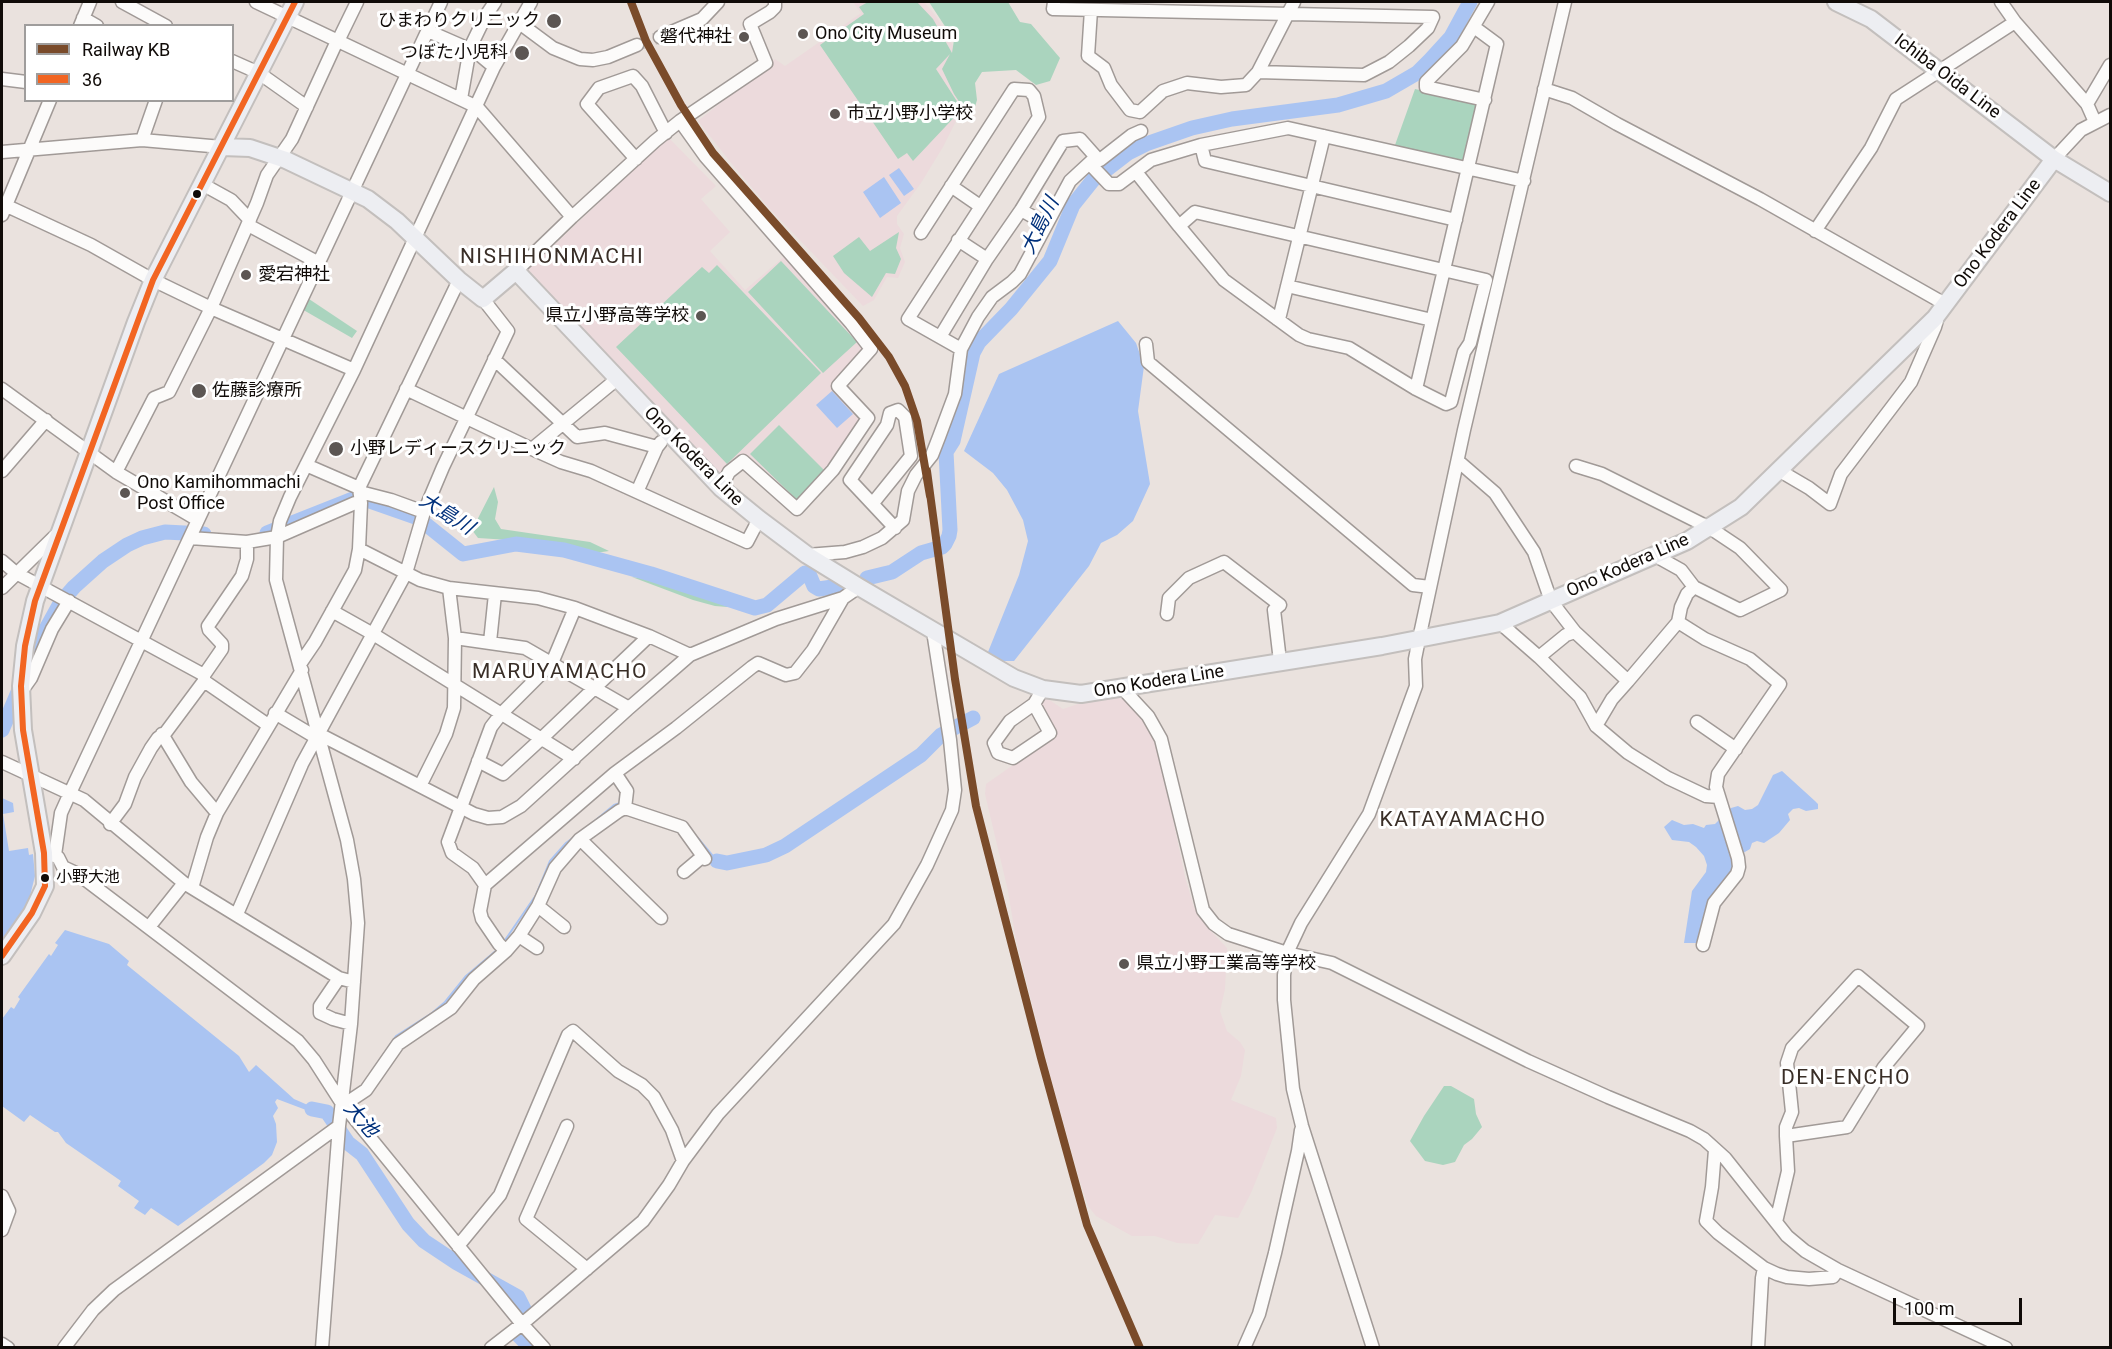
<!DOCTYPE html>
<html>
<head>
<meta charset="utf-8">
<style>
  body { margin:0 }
  #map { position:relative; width:2112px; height:1349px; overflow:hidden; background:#eae2de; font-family:Roboto,sans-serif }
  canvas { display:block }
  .frame { position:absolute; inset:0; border:3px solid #100b08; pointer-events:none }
  .legend { position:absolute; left:24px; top:24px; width:210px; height:78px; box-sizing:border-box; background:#fff; border:2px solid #9f9d9c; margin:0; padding:8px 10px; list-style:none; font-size:18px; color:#100b08 }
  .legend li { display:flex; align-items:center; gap:12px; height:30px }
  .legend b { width:30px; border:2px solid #9f9d9c }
  .scale { position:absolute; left:1893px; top:1298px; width:129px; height:27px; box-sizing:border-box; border:3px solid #100b08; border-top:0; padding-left:8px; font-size:18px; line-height:21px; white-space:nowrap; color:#100b08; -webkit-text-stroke:4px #fff; paint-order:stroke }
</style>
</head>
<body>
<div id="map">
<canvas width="2112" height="1349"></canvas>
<div class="frame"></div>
<ul class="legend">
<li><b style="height:8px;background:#7a4b2a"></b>Railway KB</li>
<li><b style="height:8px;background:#f26522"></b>36</li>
</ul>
<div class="scale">100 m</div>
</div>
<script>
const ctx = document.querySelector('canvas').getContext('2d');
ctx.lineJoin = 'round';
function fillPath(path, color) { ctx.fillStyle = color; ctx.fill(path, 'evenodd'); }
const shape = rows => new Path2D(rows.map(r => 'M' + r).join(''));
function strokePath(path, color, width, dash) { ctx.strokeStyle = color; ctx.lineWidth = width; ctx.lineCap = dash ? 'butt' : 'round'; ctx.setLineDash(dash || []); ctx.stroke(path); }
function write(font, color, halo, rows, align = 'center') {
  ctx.font = font + ' Roboto,"Noto Sans JP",sans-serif'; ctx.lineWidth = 6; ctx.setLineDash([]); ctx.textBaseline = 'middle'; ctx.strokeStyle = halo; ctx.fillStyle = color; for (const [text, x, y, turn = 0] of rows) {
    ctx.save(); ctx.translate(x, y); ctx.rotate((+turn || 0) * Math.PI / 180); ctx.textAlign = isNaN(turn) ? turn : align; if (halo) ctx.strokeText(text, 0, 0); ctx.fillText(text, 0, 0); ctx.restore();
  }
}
fillPath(shape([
  [853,2,924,2,936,16,956,51,969,108,956,121,943,147,921,183,897,216,897,224,904,234,900,248,905,262,898,278,887,277,874,300,863,306,770,209,732,164,698,121,775,59,785,66,861,13],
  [668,137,716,186,701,199,730,232,710,251,745,290,786,255,862,342,863,351,834,386,866,419,798,507,744,457,720,481,527,278,528,270],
  [1045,697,1063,709,1084,702,1087,699,1117,697,1128,702,1142,716,1159,751,1185,877,1194,907,1206,926,1227,948,1225,989,1220,1011,1227,1031,1240,1042,1245,1050,1241,1076,1231,1100,1276,1118,1277,1128,1264,1161,1251,1193,1238,1218,1215,1215,1198,1244,1177,1243,1155,1236,1132,1236,1096,1216,1088,1206,1079,1178,1049,1071,1016,940,1008,891,985,794,986,784,1053,737,1039,707]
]), '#ecdadc');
fillPath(shape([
  [868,2,917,2,933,19,952,53,954,40,929,2,1008,2,1020,22,1031,24,1060,58,1050,81,1036,85,1016,70,982,72,975,83,977,100,974,110,962,106,954,94,942,69,950,54,936,69,962,109,913,161,907,153,898,159,820,45,864,14,859,7],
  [1415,89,1474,102,1479,107,1466,159,1460,162,1395,145],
  [899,232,896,248,901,259,895,274,886,273,872,297,844,273,833,256,859,237,870,251],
  [781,261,857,342,823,373,748,292],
  [717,265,821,373,727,464,616,347,702,267,709,273],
  [306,297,357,331,352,338,300,308],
  [779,425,825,471,797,500,750,454],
  [494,487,498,502,495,519,501,529,590,542,609,551,595,553,555,543,478,538,472,530],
  [632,577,662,581,731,602,727,607,715,606,693,600],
  [1444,1086,1451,1086,1474,1099,1476,1114,1482,1127,1472,1139,1464,1145,1455,1162,1443,1165,1425,1161,1410,1141,1424,1116]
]), '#aad4be');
fillPath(shape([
  [899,168,914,189,904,196,889,175],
  [884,177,901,203,880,218,863,192],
  [1118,321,1136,343,1144,366,1138,411,1150,484,1133,521,1117,535,1101,543,1089,566,1014,661,1003,661,988,652,1019,575,1028,541,1023,520,1007,490,993,473,964,451,999,374],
  [832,391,853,414,837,428,816,405],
  [1782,771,1815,801,1818,804,1818,809,1806,811,1799,808,1793,809,1788,814,1790,820,1779,833,1764,843,1757,841,1752,843,1750,849,1733,859,1732,865,1736,870,1700,943,1684,943,1692,891,1706,872,1707,865,1704,856,1696,847,1689,842,1672,840,1664,827,1672,820,1684,825,1693,824,1704,828,1706,825,1715,824,1731,808,1738,806,1745,810,1752,809,1758,805,1773,775],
  [2,798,13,803,14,812,3,814,9,851,28,848,29,855,33,854,35,876,28,904,2,943],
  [65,930,109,944,129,961,127,965,239,1056,249,1072,256,1065,294,1099,310,1106,330,1109,332,1114,314,1113,277,1099,275,1102,278,1108,273,1116,276,1124,277,1142,272,1155,264,1163,178,1226,151,1208,145,1215,134,1208,139,1201,118,1186,121,1181,66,1143,58,1132,55,1132,30,1115,24,1122,2,1106,2,1019,11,1007,14,1009,20,999,18,997,49,954,51,956,58,945,55,943]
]), '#aac4f2');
strokePath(shape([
  [591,824,614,805,620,803],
  [697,837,717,861],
  [503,943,536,895,550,861,566,843,574,837],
  [370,1074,396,1036,432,1013,445,1002,466,976,498,949]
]), '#aac4f2', 2);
strokePath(shape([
  [267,533,358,497,418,518,463,554,516,544,564,550,651,574,755,608,767,605,805,573,809,574,814,586,819,589,846,585],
  [867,578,892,572,921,553,942,547,945,544,949,536,950,530,946,452,953,441,973,353,979,342,1011,309,1050,261,1073,205,1093,180,1128,153,1146,144,1192,128,1232,119,1338,105,1386,91,1417,73,1430,60,1451,37,1470,2],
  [2,730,40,640,61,602,74,587,103,561,127,545,142,538,165,532,204,534],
  [717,861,727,863,766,855,785,846,921,755,941,735,973,718],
  [312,1109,327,1112,348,1143,362,1154,408,1224,424,1241,457,1263,518,1297,524,1309,518,1335,531,1348]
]), '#aac4f2', 15);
strokePath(shape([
  [637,45,660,37]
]), '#c9c2be', 12, [12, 6]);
const minor = shape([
  [122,2,166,26],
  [256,2,477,107,572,217],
  [1054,2,1053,9,1433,17,1428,28,1409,46,1389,62,1364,75,1258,72],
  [2001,2,2015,22,2087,104,2095,122],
  [1091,10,1088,56,1104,68,1111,85,1130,110,1140,112,1163,91,1187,83,1221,87,1246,85,1258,72,1294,2],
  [83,18,97,26],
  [518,22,553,48,580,59,593,60,608,57,637,45],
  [80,26,90,2],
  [428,31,476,52,494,67],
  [660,37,702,19,718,2],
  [338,41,357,2],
  [232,61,259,73,307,107],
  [2,79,26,82],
  [1544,89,1572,98,1617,124,1760,199,1945,304],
  [461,99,470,48,485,17,495,2],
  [1485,100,1426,87,1426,82,1462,46,1488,2],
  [2087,104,2110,65],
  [680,121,705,156,851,323,871,349,838,386,868,418,833,470,797,509,743,461,729,472,721,488],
  [142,140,156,100],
  [1201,145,1205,161,1456,220],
  [2,152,142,140,222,147],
  [636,159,587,104,599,88,633,76,642,86,666,133],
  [2054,159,2081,130,2110,115],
  [1090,164,1109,184,1119,184,1151,160,1201,145,1288,128,1524,181],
  [1136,172,1179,226,1224,280,1299,335,1308,339,1349,348,1416,389,1446,404,1451,402,1464,352,1470,343,1486,280,1195,212,1179,226],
  [202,184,231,200,250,220],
  [951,186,980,206],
  [7,206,91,245,153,280,211,308,354,370],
  [1021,210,1046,224],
  [2,215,50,100],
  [248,225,319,263],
  [1815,231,1871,148,1896,99,2015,22],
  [921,233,1014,89,1029,90,1034,96,1039,117,908,319,961,349],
  [958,240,987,259],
  [516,271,572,217,655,141,680,121,766,63,750,24,770,12,775,7,775,2],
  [1287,286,1432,320],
  [1277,319,1280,315,1324,136],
  [940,337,987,259,1021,210,1063,141,1080,139,1096,157],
  [1146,344,1148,362,1413,585,1430,587],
  [494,359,577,437,605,433,657,447],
  [2,389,116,472,198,520],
  [406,389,532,449,617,379],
  [1416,389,1497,44,1474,27],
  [532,449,561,462,591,471,747,542,759,519],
  [1458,461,1495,493,1534,552,1551,601,1575,632,1628,681,1678,622,1681,607,1687,594,1694,587,1681,570,1654,555],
  [306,465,359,488],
  [1576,466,1602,474,1710,528,1740,548,1781,590,1740,610,1694,587],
  [2,471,46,420],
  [1780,471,1809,488,1830,504,1841,474,1911,382,1935,327,1937,320,1935,318],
  [116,472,154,398,169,392,211,308,257,203,267,175,292,139,337,41],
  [360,492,391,500,424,512],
  [637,492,657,447,661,442],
  [873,503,911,456,905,417,898,410,890,413,887,425,850,480,895,528],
  [190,538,247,542,277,537,355,503,361,503],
  [359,549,420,580,449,588,538,598,575,608,649,636,690,655],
  [807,555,845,552,863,547,882,538,903,520,908,491,916,475,932,455,939,437,955,394,961,349,978,317,992,297,1012,282,1020,274,1070,181,1096,157,1100,160,1132,135,1141,131],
  [2,561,16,573,204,675,204,681,268,725],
  [2,588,57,534],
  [332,611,373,634,574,759],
  [1167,614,1169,598,1189,578,1224,562,1280,605,1274,610,1280,661],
  [1678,622,1705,639,1750,659,1780,684,1718,774,1716,787,1738,858,1739,867,1737,874,1714,903,1703,945],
  [1500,623,1539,657,1580,697,1596,726,1628,753,1668,778,1706,796,1719,797],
  [455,638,525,648,629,708],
  [490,642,495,594],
  [1539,657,1566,635,1575,632],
  [300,664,315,642,355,570,359,549,361,503,359,488,459,280],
  [204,675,222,649,222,644,209,630,208,626,242,576,247,559,247,542],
  [1123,689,1148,716,1161,739,1203,910,1214,924,1228,934,1287,953,1332,963,1528,1061,1608,1097,1690,1131,1704,1139,1725,1158,1787,1236,1805,1251,1838,1270,2006,1348],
  [21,692,31,678,52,629,69,601],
  [1034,704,1050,733,1013,758,998,753,994,743,1010,721,1034,704,1043,689],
  [275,713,317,738],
  [1697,722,1736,749],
  [1596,726,1612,699,1628,681],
  [162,734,191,782,217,813],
  [319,734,474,814,488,818,502,817,521,806,629,708,690,655,776,619,843,598,859,587],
  [478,761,503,774,541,739,649,636],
  [2,762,84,800,184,883,339,978,354,982],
  [615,773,627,791,625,808],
  [420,786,446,734,454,708,455,638,449,588],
  [110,824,125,804,135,777,151,748,158,738,166,732,204,681],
  [580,839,661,918],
  [47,854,58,857,63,867,78,874,298,1041,314,1060,341,1102,522,1324,544,1348],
  [55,855,61,813,70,793,441,2],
  [684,872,703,856],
  [485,885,615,773,676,728,752,667,758,663,786,675,795,673,813,650,843,598],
  [192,888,207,837,217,813,302,670],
  [538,906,564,927],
  [237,914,302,764,406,573,424,512,443,467,508,331,483,299],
  [149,927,184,883],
  [519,936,537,948],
  [506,951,499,944,482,919,480,911,485,885,473,868,452,853,448,842,491,727,501,714,552,663,575,608],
  [339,978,320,1006,320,1013,333,1019,351,1024],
  [341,1102,351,1100,366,1090,398,1044,451,1008,474,979,506,951,519,936,538,906,555,868,580,839,619,811,625,808,682,827,705,859],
  [567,1126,526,1219,587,1269],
  [1715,1150,1712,1187,1706,1221,1718,1233,1764,1268,1777,1274,1787,1277,1809,1279,1833,1277,1838,1270],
  [2,1196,9,1211,2,1230],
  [1776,1222,1788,1171,1786,1136,1786,1127,1792,1112,1787,1063,1792,1048,1858,976,1918,1026,1884,1067,1847,1127,1786,1136],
  [458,1246,500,1195,568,1035,573,1031,618,1071,642,1085,654,1097,672,1130,683,1161],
  [2,1344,8,1348],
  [64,1348,93,1310,114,1290,339,1126],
  [322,1348,339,1126,351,1024,358,923,354,879,347,840,276,580,277,537,280,521,290,497,354,370,494,67,531,2],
  [491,1348,522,1324,643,1221,669,1185,683,1161,718,1114,894,924,927,865,952,810,955,790,950,740,933,631],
  [1244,1348,1259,1314,1275,1253,1298,1151,1301,1130],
  [1373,1348,1302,1126,1293,1089,1284,1000,1284,975,1287,953,1301,923,1369,814,1416,686,1415,659,1419,639,1464,430,1565,2],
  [1758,1348,1762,1278,1764,1268]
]);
const major = shape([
  [1836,2,1871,19,2054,159,2110,193],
  [222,147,250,148,286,160,368,199,397,221,459,280,483,299,516,271,721,488,759,519,807,555,859,587,1014,678,1043,689,1081,694,1382,646,1500,623,1687,541,1741,507,1935,318,2054,159],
  [2,956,32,913,45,886,44,853,23,730,21,686,25,646,35,601,136,322,153,280,295,2]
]);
strokePath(minor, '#a19a97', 15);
strokePath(major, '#c3bfbd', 20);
strokePath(minor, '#fcfbfa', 12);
strokePath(major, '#edeef2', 16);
strokePath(shape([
  [2,956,32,913,45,886,44,853,23,730,21,686,25,646,35,601,153,280,295,2]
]), '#f26522', 6);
strokePath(shape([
  [631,2,646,41,681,105,713,153,859,318,889,357,905,386,917,421,930,496],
  [927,471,955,679,976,806,1041,1058,1087,1225,1140,1348]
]), '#7a4b2a', 8);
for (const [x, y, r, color] of [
  [554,21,8,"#5c5653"],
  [803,34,6,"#5c5653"],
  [744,37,6,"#5c5653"],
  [522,53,8,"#5c5653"],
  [835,114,6,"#5c5653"],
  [197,194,5,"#100b08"],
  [246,275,6,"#5c5653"],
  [701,316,6,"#5c5653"],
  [199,391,8,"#5c5653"],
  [336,449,8,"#5c5653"],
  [125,493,6,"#5c5653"],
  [45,878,5,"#100b08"],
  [1124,964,6,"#5c5653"]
]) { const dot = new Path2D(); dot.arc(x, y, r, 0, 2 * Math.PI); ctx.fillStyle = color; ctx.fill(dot); strokePath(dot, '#fff', 2); }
write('16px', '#100b08', '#fff', [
  ["小野大池",56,878]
], 'left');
write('18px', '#100b08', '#fff', [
  ["ひまわりクリニック",540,21,"right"],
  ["Ono City Museum",815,34],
  ["磐代神社",732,37,"right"],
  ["つぼた小児科",508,53,"right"],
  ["市立小野小学校",847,114],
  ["愛宕神社",258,275],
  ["県立小野高等学校",689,316,"right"],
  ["佐藤診療所",212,391],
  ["小野レディースクリニック",350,449],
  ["Ono Kamihommachi",137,483],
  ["Post Office",137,504],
  ["県立小野工業高等学校",1136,964]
], 'left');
write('18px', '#100b08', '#fff', [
  ["Ichiba Oida Line",1947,77,37],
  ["Ono Kodera Line",1998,234,-53],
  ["Ono Kodera Line",693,457,45],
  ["Ono Kodera Line",1628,566,-24],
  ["Ono Kodera Line",1159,682,-9]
]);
write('italic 20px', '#00307b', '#fff', [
  ["大島川",1041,226,-64],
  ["大島川",446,515,32],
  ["大池",360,1120,49]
]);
ctx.letterSpacing = '1.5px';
write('21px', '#392e27', '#fff', [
  ["NISHIHONMACHI",552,258],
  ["MARUYAMACHO",560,673],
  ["KATAYAMACHO",1463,821],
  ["DEN-ENCHO",1846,1079]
]);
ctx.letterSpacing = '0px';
</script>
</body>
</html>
